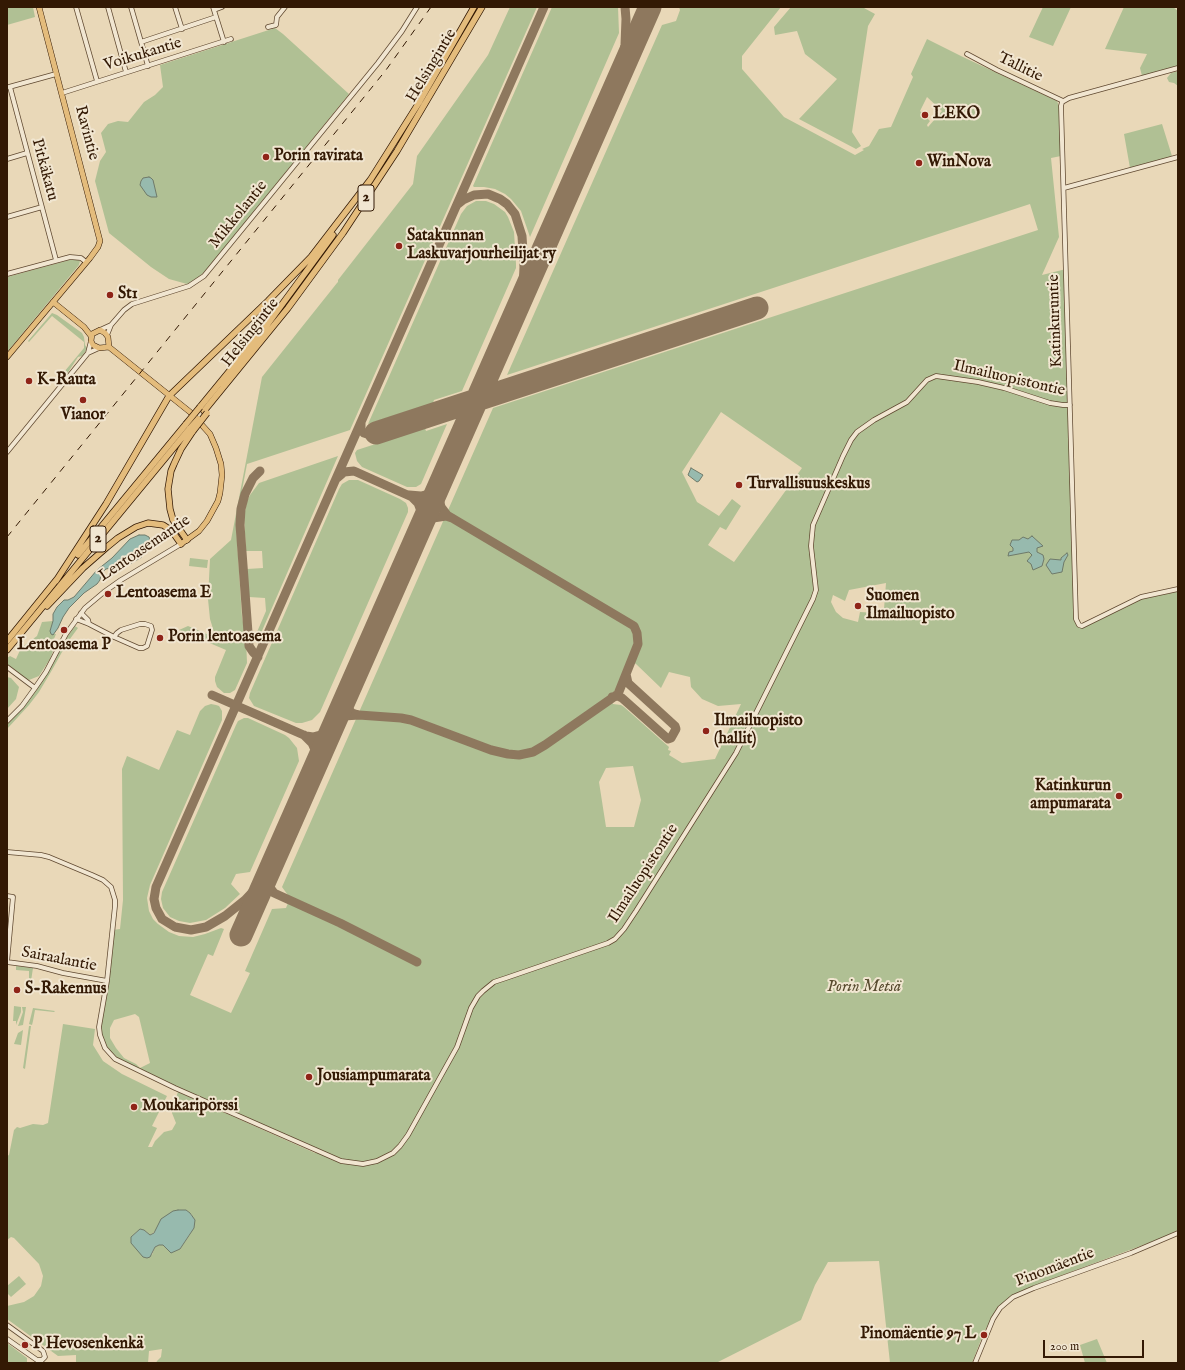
<!DOCTYPE html>
<html>
<head>
<meta charset="utf-8">
<style>
  body { margin:0 }
  #map { position:relative; width:1185px; height:1370px; overflow:hidden; background:#e9d8b8; font-family:"IM FELL English",serif }
  canvas { display:block }
  .frame { position:absolute; inset:0; border:8px solid #331904; pointer-events:none }
  .scale { position:absolute; left:1043px; top:1340px; width:101px; height:18px; box-sizing:border-box; border:2px solid #331904; border-top:0; padding-left:5px; font-size:12px; line-height:14px; white-space:nowrap; color:#331904; -webkit-text-stroke:3px #f1e6d1; paint-order:stroke }
</style>
</head>
<body>
<div id="map">
<canvas width="1185" height="1370"></canvas>
<div class="frame"></div>
<div class="scale">200 m</div>
</div>
<script>
const ctx = document.querySelector('canvas').getContext('2d');
ctx.lineJoin = 'round';
function fillPath(path, color) { ctx.fillStyle = color; ctx.fill(path, 'evenodd'); }
const shape = rows => new Path2D(rows.map(r => 'M' + r).join(''));
function strokePath(path, color, width, dash) { ctx.strokeStyle = color; ctx.lineWidth = width; ctx.lineCap = dash ? 'butt' : 'round'; ctx.setLineDash(dash || []); ctx.stroke(path); }
function write(font, color, halo, rows, align = 'center') {
  ctx.font = font + ' "IM FELL English",serif'; ctx.lineWidth = 4; ctx.setLineDash([]); ctx.textBaseline = 'middle'; ctx.strokeStyle = halo; ctx.fillStyle = color; for (const [text, x, y, turn = 0] of rows) {
    ctx.save(); ctx.translate(x, y); ctx.rotate((+turn || 0) * Math.PI / 180); ctx.textAlign = isNaN(turn) ? turn : align; if (halo) ctx.strokeText(text, 0, 0); ctx.fillText(text, 0, 0); ctx.restore();
  }
}
fillPath(shape([
  [7,7,33,7,35,17,7,25],
  [510,7,537,7,350,430,247,464,237,517,236,525,242,617,246,638,247,663,235,690,230,693,224,693,217,687,215,681,215,677,226,650,179,630,188,626,209,635,214,632,210,619,208,599,210,559,231,540,262,377,337,283,338,282,338,280,413,184,417,156,488,55],
  [552,7,618,7,619,33,530,237,521,211,511,199,505,194,495,189,484,187,474,187,473,186],
  [679,7,781,7,742,56,742,69,784,117,855,155,864,150,862,149,869,146,879,129,891,127,913,77,911,74,927,39,963,57,1057,101,1059,106,1061,156,1051,158,1059,237,1042,275,1066,269,1076,619,1082,626,1141,597,1178,589,1178,1230,1162,1238,1033,1286,1012,1296,1000,1307,992,1318,984,1332,972,1363,890,1363,879,1261,828,1262,815,1285,801,1320,716,1363,156,1363,157,1361,161,1357,162,1349,149,1351,148,1363,76,1363,76,1355,58,1356,7,1319,7,1306,24,1302,34,1296,41,1286,43,1276,39,1264,14,1238,11,1237,7,1240,7,1156,9,1155,14,1130,17,1127,20,1128,33,1124,43,1125,48,1123,63,1024,95,1029,93,1045,103,1061,122,1074,167,1096,152,1126,157,1128,148,1147,152,1147,155,1141,164,1132,172,1130,176,1123,172,1113,172,1107,178,1092,315,1153,317,1151,122,1063,105,1048,99,1027,113,930,120,929,123,900,122,769,127,756,159,770,177,730,190,735,200,711,205,706,211,704,216,705,219,706,222,711,222,720,150,885,147,898,149,911,153,919,158,924,169,932,179,936,193,937,205,934,221,928,224,929,213,956,208,954,190,995,231,1013,250,973,245,971,272,909,286,908,290,898,282,887,493,408,1038,230,1030,204,507,375,662,25,676,21,680,10],
  [927,97,942,111,928,127,927,125,930,121,920,111],
  [721,412,802,468,734,562,708,545,720,527,726,530,741,506,732,499,719,516,697,502,682,472],
  [886,583,884,609,875,613,860,612,858,622,843,618,836,612,831,602,833,595,845,601,849,590],
  [629,660,636,664,661,688,669,672,690,677,691,687,702,699,718,706,741,704,715,759,682,763,669,755,671,751,668,750,669,747,624,707,621,705,613,704,609,697,618,687],
  [633,766,641,800,634,827,606,827,599,782,606,768],
  [135,1014,139,1017,150,1063,140,1068,136,1064,124,1058,116,1048,110,1038,110,1028,114,1020],
  [186,1210,192,1215,191,1233,180,1249,171,1252,163,1245,159,1245,155,1247,152,1255,131,1243,131,1237,140,1229,144,1230,150,1235,154,1232,156,1230],
  [791,7,865,7,864,8,875,14,868,26,852,132,861,146,856,149,799,119,837,79,805,54,797,31,775,35,774,27],
  [1043,7,1071,7,1053,46,1029,37],
  [1124,7,1173,7,1178,11,1178,66,1142,76,1140,68,1147,54,1105,49],
  [275,28,283,34,349,94,207,269,198,278,187,284,169,279,151,267,109,233,95,181,100,161,106,152,101,133,108,124,118,121,128,122,144,102,155,95,163,87,160,65],
  [1178,71,1178,86,1174,83,1169,82,1167,78,1171,73],
  [1162,124,1172,156,1169,158,1130,168,1124,134],
  [476,201,486,201,494,204,505,212,508,217,514,232,516,264,516,268,462,391,434,400,433,403,368,424,461,214,467,206],
  [73,259,78,259,80,261,79,265,7,352,7,277],
  [52,313,57,315,82,333,84,337,85,345,87,348,85,352,82,356,78,357,67,374,64,372,84,348,84,342,52,316,29,342,28,341],
  [447,424,421,484,416,487,407,487,362,467,357,461,355,453,357,450,425,428,426,431],
  [338,456,258,640,254,642,251,640,251,635,255,635,257,632,266,611,265,598,249,597,247,569,263,568,262,551,246,551,244,516,247,501,250,495,259,483],
  [349,480,358,480,400,499,406,503,408,508,408,512,320,712,312,720,302,723,296,723,254,706,249,698,250,693,339,489,342,484],
  [190,558,208,560,207,568,189,566],
  [53,621,50,631,51,634,56,634,51,646,54,649,50,659,39,676,29,680,23,678,7,664,7,658,10,656,16,659,21,648,37,636,42,622],
  [75,626,78,628,67,643,52,670,39,692,29,705,7,729,7,724,21,710,37,689,65,640],
  [7,677,11,678,19,687,16,699,7,709],
  [244,718,248,718,285,735,289,738,297,748,299,761,250,872,236,874,231,884,240,894,225,908,206,920,190,923,179,921,170,917,163,908,161,899,162,892,236,725,238,721],
  [16,966,33,968,31,981,29,981,29,971,16,970],
  [14,1006,21,1007,21,1012,16,1025,16,1021,13,1021],
  [22,1007,26,1007,23,1025,18,1026,23,1012],
  [33,1008,55,1011,54,1012,35,1010,33,1021,32,1025,29,1024],
  [29,1026,31,1026,25,1069,23,1068],
  [23,1030,21,1045,14,1044,18,1033],
  [19,1276,26,1284,11,1297,7,1293,7,1286],
  [1097,1339,1107,1363,1085,1363,1080,1345],
  [7,1343,27,1358,27,1363,7,1363]
]), '#b0c094');
const water = shape([
  [149,177,151,178,153,180,157,197,151,197,147,195,140,185,141,181,143,178,149,177],
  [691,468,703,475,699,481,697,482,688,475,691,468],
  [139,535,145,535,149,537,150,540,146,552,142,557,130,564,106,569,101,573,100,580,97,584,84,593,69,608,63,617,58,628,53,635,51,634,50,631,53,621,53,614,57,607,64,600,68,600,74,597,97,570,112,558,130,539,139,535],
  [1032,536,1043,546,1037,548,1037,552,1043,555,1044,559,1042,566,1033,570,1031,564,1027,561,1032,555,1029,552,1008,556,1009,552,1013,551,1013,548,1010,545,1012,540,1019,540,1023,537,1028,539,1032,536],
  [1067,553,1068,555,1064,562,1062,572,1052,574,1046,565,1050,559,1061,560,1061,558,1067,553],
  [178,1210,186,1210,190,1213,195,1220,194,1228,180,1249,171,1253,163,1245,159,1245,155,1247,150,1257,147,1258,143,1257,131,1243,131,1237,140,1229,144,1230,150,1235,154,1233,161,1219,173,1211,178,1210]
]);
fillPath(water, '#97baae');
strokePath(water, '#6f7a6a', 1);
strokePath(shape([
  [616,84,623,60,625,45,626,19,625,7],
  [458,204,463,200,474,195,488,194,500,199,507,204,515,214,522,236,524,267,523,289,517,309],
  [361,422,361,430,364,433,370,435],
  [337,478,344,472,354,471,412,497,418,503,421,511,422,521,420,531],
  [409,495,421,496,429,494,434,491,440,483],
  [420,529,425,523,433,518,446,516,452,518],
  [258,657,253,652,249,646,240,525,241,509,245,494,253,478,260,471],
  [212,695,306,736,313,737,324,734,329,730,338,718,344,716,359,715,401,718,411,720,491,750,508,754,519,755,533,752,545,745,618,694,638,644,637,633,634,626,447,515,441,507,439,498,440,483],
  [347,695,346,702,348,709,352,713,358,715],
  [612,697,618,696,622,698,668,739,671,738,676,729,675,726,628,683,626,674],
  [304,735,312,743,316,752,317,762,314,770],
  [271,868,260,884,245,900,225,916,206,927,191,930,175,927,162,919,156,908,154,899,156,887,544,7],
  [268,874,268,885,274,893,340,923,417,962]
]), '#8e785e', 9);
strokePath(shape([
  [376,433,757,308],
  [241,935,650,7]
]), '#8e785e', 23);
const minor = shape([
  [76,7,97,81],
  [108,7,126,72],
  [131,7,148,66],
  [175,7,182,29],
  [213,7,224,42],
  [214,10,222,7],
  [268,27,276,25,277,17,285,7],
  [141,42,216,17],
  [967,54,997,70,1063,101],
  [1178,68,1069,98,1062,102,1061,106,1076,619,1079,625,1082,626,1141,597,1178,589],
  [9,87,56,74],
  [10,87,56,260],
  [62,93,231,39],
  [7,159,27,153],
  [1064,188,1178,157],
  [7,217,42,207],
  [7,274,70,257,81,258,86,262],
  [100,330,111,325],
  [107,335,111,325,124,310,132,304,189,286,204,276,378,63,402,31,417,7],
  [88,353,91,341],
  [7,452,88,353,99,348],
  [81,613,88,620,89,624],
  [76,619,89,624,114,637,139,648,143,648,147,646,152,630,151,626,145,624,140,624,121,630,117,633,114,637],
  [7,667,35,688],
  [7,721,22,706,35,688,46,672,66,634,85,608,104,592,121,580,181,544],
  [7,852,41,855,49,857,92,875,103,880,111,887,115,900,115,906,107,981,99,1027,100,1035,105,1048,115,1059,175,1088,341,1161,363,1164,377,1161,393,1153,400,1146,408,1135,457,1047,471,1008,478,996,483,991,494,982,506,978,608,943,615,939,624,929,636,911,736,753,813,599,816,590,811,546,813,525,843,456,851,440,857,432,874,420,907,402,927,380,936,376,978,382,1004,388,1050,403,1063,405,1070,405],
  [7,896,13,897,7,962],
  [7,962,37,966,63,973,107,981],
  [7,1325,43,1351,45,1357,42,1360,37,1360,7,1339],
  [975,1363,993,1319,1000,1308,1013,1297,1034,1288,1131,1253,1178,1233]
]);
const major = shape([
  [53,302,84,327,91,336],
  [109,347,108,337,105,333,100,330,92,334,91,341,93,345,99,348,109,347,190,412,210,434,216,448,221,464,222,475,220,493,218,501,207,521,199,531,181,544],
  [7,357,90,258,98,247,100,241,39,7]
]);
const highway = shape([
  [369,182,420,101,474,7],
  [200,407,264,329,333,235],
  [204,411,288,308,343,233,397,151,482,7],
  [187,540,173,520,170,509,168,489,171,471,174,464,181,449,193,431],
  [78,555,186,424],
  [56,581,106,504,169,396,268,301,311,257,371,179],
  [47,606,83,568,107,547,118,538,136,527,148,523,163,525,172,531,181,544],
  [7,641,58,578],
  [7,650,190,428]
]);
strokePath(minor, '#604931', 5.5);
strokePath(major, '#331904', 6);
strokePath(highway, '#331904', 7);
strokePath(minor, '#f1e6d1', 4);
strokePath(major, '#e4bc7c', 5);
strokePath(highway, '#e4bc7c', 5.5);
strokePath(shape([
  [7,537,386,70,431,7]
]), '#331904', 1, [7, 7]);
const highwayBridge = shape([
  [186,424,200,407],
  [190,428,198,419],
  [193,431,207,413]
]);
strokePath(highwayBridge, '#331904', 7, []);
strokePath(highwayBridge, '#e4bc7c', 5.5);
for (const [x, y, r, color] of [
  [925,115,4,"#8f2418"],
  [266,157,4,"#8f2418"],
  [919,163,4,"#8f2418"],
  [399,246,4,"#8f2418"],
  [110,295,4,"#8f2418"],
  [29,381,4,"#8f2418"],
  [83,400,4,"#8f2418"],
  [739,485,4,"#8f2418"],
  [108,594,4,"#8f2418"],
  [858,606,4,"#8f2418"],
  [64,630,4,"#8f2418"],
  [160,638,4,"#8f2418"],
  [706,731,4,"#8f2418"],
  [1119,796,4,"#8f2418"],
  [17,990,4,"#8f2418"],
  [309,1077,4,"#8f2418"],
  [134,1107,4,"#8f2418"],
  [984,1335,4,"#8f2418"],
  [25,1345,4,"#8f2418"]
]) { const dot = new Path2D(); dot.arc(x, y, r, 0, 2 * Math.PI); ctx.fillStyle = color; ctx.fill(dot); strokePath(dot, '#f1e6d1', 1.5); }
for (const [x, y, w] of [
  [366,198,16],
  [98,539,16]
]) { const box = new Path2D(); box.roundRect(x - w / 2, y - 13, w, 26, 3); ctx.fillStyle = '#f1e6d1'; ctx.fill(box); strokePath(box, '#331904', 1); }
write('bold 15px', '#331904', null, [
  ["2",366,198],
  ["2",98,539]
]);
write('16px', '#331904', '#f1e6d1', [
  ["Voikukantie",143,55,-17],
  ["Helsingintie",432,66,-59],
  ["Tallitie",1020,68,26],
  ["Ravintie",86,133,75],
  ["Pitkäkatu",44,170,75],
  ["Mikkolantie",239,215,-51],
  ["Katinkuruntie",1056,321,-92],
  ["Helsingintie",251,333,-52],
  ["Ilmailuopistontie",1009,379,13],
  ["Lentoasemantie",145,549,-34],
  ["Ilmailuopistontie",644,874,-57],
  ["Sairaalantie",59,960,11],
  ["Pinomäentie",1055,1268,-21]
]);
write('bold 16px', '#331904', '#f1e6d1', [
  ["LEKO",933,115],
  ["Porin ravirata",274,157],
  ["WinNova",927,163],
  ["Satakunnan",407,237],
  ["Laskuvarjourheilijat ry",407,255],
  ["St1",118,295],
  ["K-Rauta",37,381],
  ["Vianor",83,416,"center"],
  ["Turvallisuuskeskus",747,485],
  ["Lentoasema E",116,594],
  ["Suomen",866,597],
  ["Ilmailuopisto",866,615],
  ["Porin lentoasema",168,638],
  ["Lentoasema P",64,646,"center"],
  ["Ilmailuopisto",714,722],
  ["(hallit)",714,740],
  ["Katinkurun",1111,787,"right"],
  ["ampumarata",1111,805,"right"],
  ["S-Rakennus",25,990],
  ["Jousiampumarata",317,1077],
  ["Moukaripörssi",142,1107],
  ["Pinomäentie 97 L",976,1335,"right"],
  ["P Hevosenkenkä",33,1345]
], 'left');
write('italic 16px', '#584b2f', '#f1e6d1', [
  ["Porin Metsä",864,988]
]);
</script>
</body>
</html>
